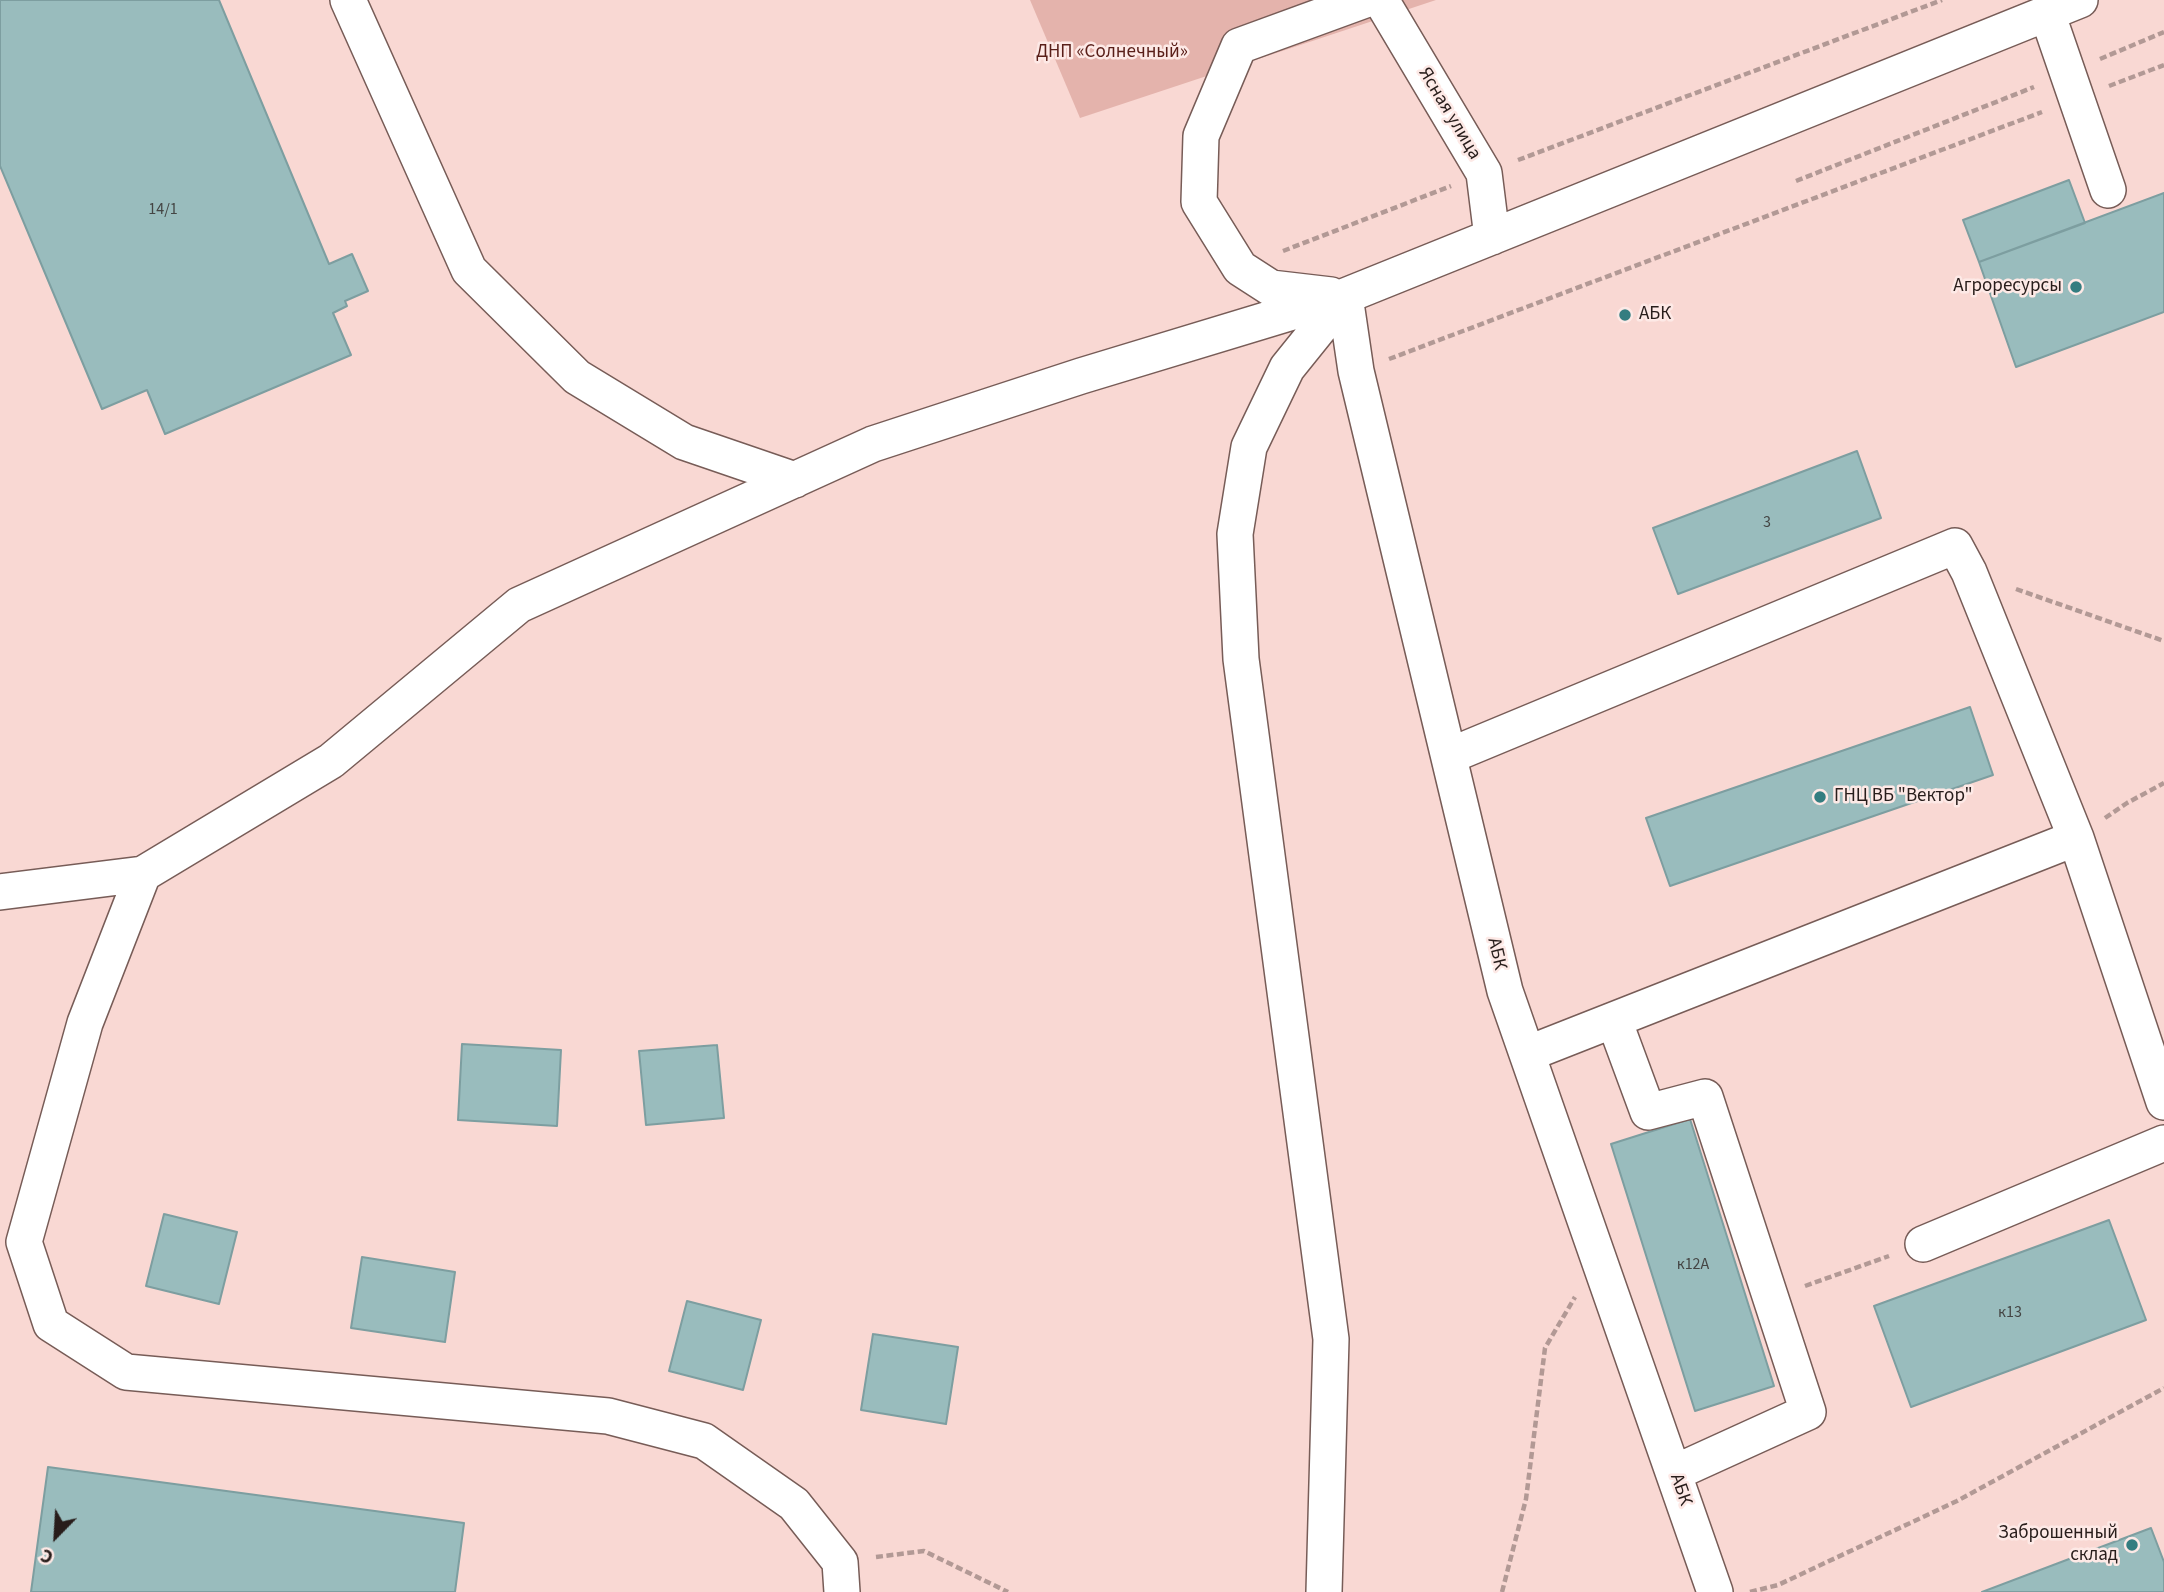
<!DOCTYPE html>
<html>
<head>
<meta charset="utf-8">
<style>
  body { margin:0 }
  #map { position:relative; width:2164px; height:1592px; overflow:hidden; background:#f9d8d3; font-family:"Source Sans 3",sans-serif }
  canvas { display:block }
  .north { position:absolute; left:21px; top:1501px; width:70px; height:70px; -webkit-text-stroke:5px #fde9e6; paint-order:stroke; rotate:204deg; font-size:19px; font-weight:700; line-height:28px; text-align:center; color:#281d1b }
  .north::after { content:''; display:block; margin:auto; width:24px; height:32px; background:#281d1b; clip-path:polygon(50% 0,100% 100%,50% 72%,0 100%) }
</style>
</head>
<body>
<div id="map">
<canvas width="2164" height="1592"></canvas>
<div class="north">С</div>
</div>
<script>
const ctx = document.querySelector('canvas').getContext('2d');
ctx.lineJoin = 'round';
function fillPath(path, color) { ctx.fillStyle = color; ctx.fill(path, 'evenodd'); }
const shape = rows => new Path2D(rows.map(r => 'M' + r).join(''));
function strokePath(path, color, width, dash) { ctx.strokeStyle = color; ctx.lineWidth = width; ctx.lineCap = dash ? 'butt' : 'round'; ctx.setLineDash(dash || []); ctx.stroke(path); }
function write(font, color, halo, rows, align = 'center') {
  ctx.font = font + ' "Source Sans 3",sans-serif'; ctx.lineWidth = 5; ctx.setLineDash([]); ctx.textBaseline = 'middle'; ctx.strokeStyle = halo; ctx.fillStyle = color; for (const [text, x, y, turn = 0] of rows) {
    ctx.save(); ctx.translate(x, y); ctx.rotate((+turn || 0) * Math.PI / 180); ctx.textAlign = isNaN(turn) ? turn : align; if (halo) ctx.strokeText(text, 0, 0); ctx.fillText(text, 0, 0); ctx.restore();
  }
}
fillPath(shape([
  [1030,0,1436,0,1080,118]
]), '#e4b3ac');
const building = shape([
  [0,0,219,0,329,264,352,254,368,291,345,301,347,306,333,313,351,355,165,434,147,390,102,409,0,166,0,0],
  [2069,180,2085,223,1979,262,1963,220,2069,180],
  [2164,193,2164,312,2016,367,1979,262,2164,193],
  [1857,451,1881,518,1678,594,1653,528,1857,451],
  [1970,707,1993,775,1670,886,1646,818,1970,707],
  [462,1044,561,1050,557,1126,458,1120,462,1044],
  [717,1045,724,1118,646,1125,639,1051,717,1045],
  [1690,1119,1774,1386,1695,1411,1611,1144,1690,1119],
  [164,1214,237,1232,219,1304,146,1286,164,1214],
  [2109,1220,2146,1320,1911,1407,1874,1306,2109,1220],
  [362,1257,455,1272,445,1342,351,1328,362,1257],
  [687,1301,761,1320,743,1390,669,1371,687,1301],
  [873,1334,958,1347,946,1424,861,1410,873,1334],
  [48,1467,464,1523,455,1592,31,1592,48,1467],
  [2151,1528,2164,1562,2164,1592,1982,1592,2151,1528]
]);
fillPath(building, '#99bcbd');
strokePath(building, '#7d9ea0', 2);
const minor = shape([
  [348,0,469,270,577,377,684,442,795,480],
  [1381,0,1484,173,1492,237],
  [2047,13,2108,190],
  [1331,295,1271,288,1240,268,1199,202,1201,136,1239,46,1365,0],
  [1345,296,1356,371,1505,991,1715,1592],
  [1449,756,1955,546,1969,572,2076,838,2164,1102],
  [143,874,85,1023,24,1242,51,1324,126,1372,608,1416,704,1441,794,1504,840,1562,842,1592],
  [0,892,143,874,331,761,519,605,873,444,1081,376,1345,296],
  [1614,1020,1648,1112,1705,1097,1808,1412,1674,1473],
  [1527,1054,2076,838],
  [1923,1244,2164,1143],
  [1324,1592,1331,1339,1241,659,1235,534,1249,447,1287,368,1345,296,2080,0]
]);
strokePath(minor, '#775c57', 38);
strokePath(shape([
  [2100,59,2164,32],
  [2109,86,2164,65],
  [1518,160,1942,0],
  [1796,181,2034,87],
  [1283,251,1451,186],
  [1389,359,2042,112],
  [2016,589,2164,641],
  [2105,818,2127,803,2164,783],
  [1805,1286,1889,1256],
  [876,1557,924,1551,1008,1592],
  [1502,1592,1526,1499,1545,1348,1575,1297],
  [1750,1592,1778,1585,1957,1501,2164,1388]
]), '#b29995', 4.5, [7, 3.5]);
strokePath(minor, '#fff', 35);
for (const [x, y, r, color] of [
  [2076,287,7,"#347d80"],
  [1625,315,7,"#347d80"],
  [1820,797,7,"#347d80"],
  [2132,1545,7,"#347d80"]
]) { const dot = new Path2D(); dot.arc(x, y, r, 0, 2 * Math.PI); ctx.fillStyle = color; ctx.fill(dot); strokePath(dot, '#fde9e6', 2.5); }
write('16px', '#444544', null, [
  ["14/1",163,210],
  ["3",1767,523],
  ["к12А",1693,1265],
  ["к13",2010,1313]
]);
write('19px', '#591e18', '#fde9e6', [
  ["ДНП «Солнечный»",1112,53]
]);
write('19px', '#281d1b', '#fde9e6', [
  ["Ясная улица",1449,114,59],
  ["АБК",1496,954,77],
  ["АБК",1680,1490,71]
]);
write('19px', '#281d1b', '#fde9e6', [
  ["Агроресурсы",2062,287],
  ["АБК",1639,315,"left"],
  ["ГНЦ ВБ \"Вектор\"",1834,797,"left"],
  ["Заброшенный",2118,1534],
  ["склад",2118,1556]
], 'right');
</script>
</body>
</html>
